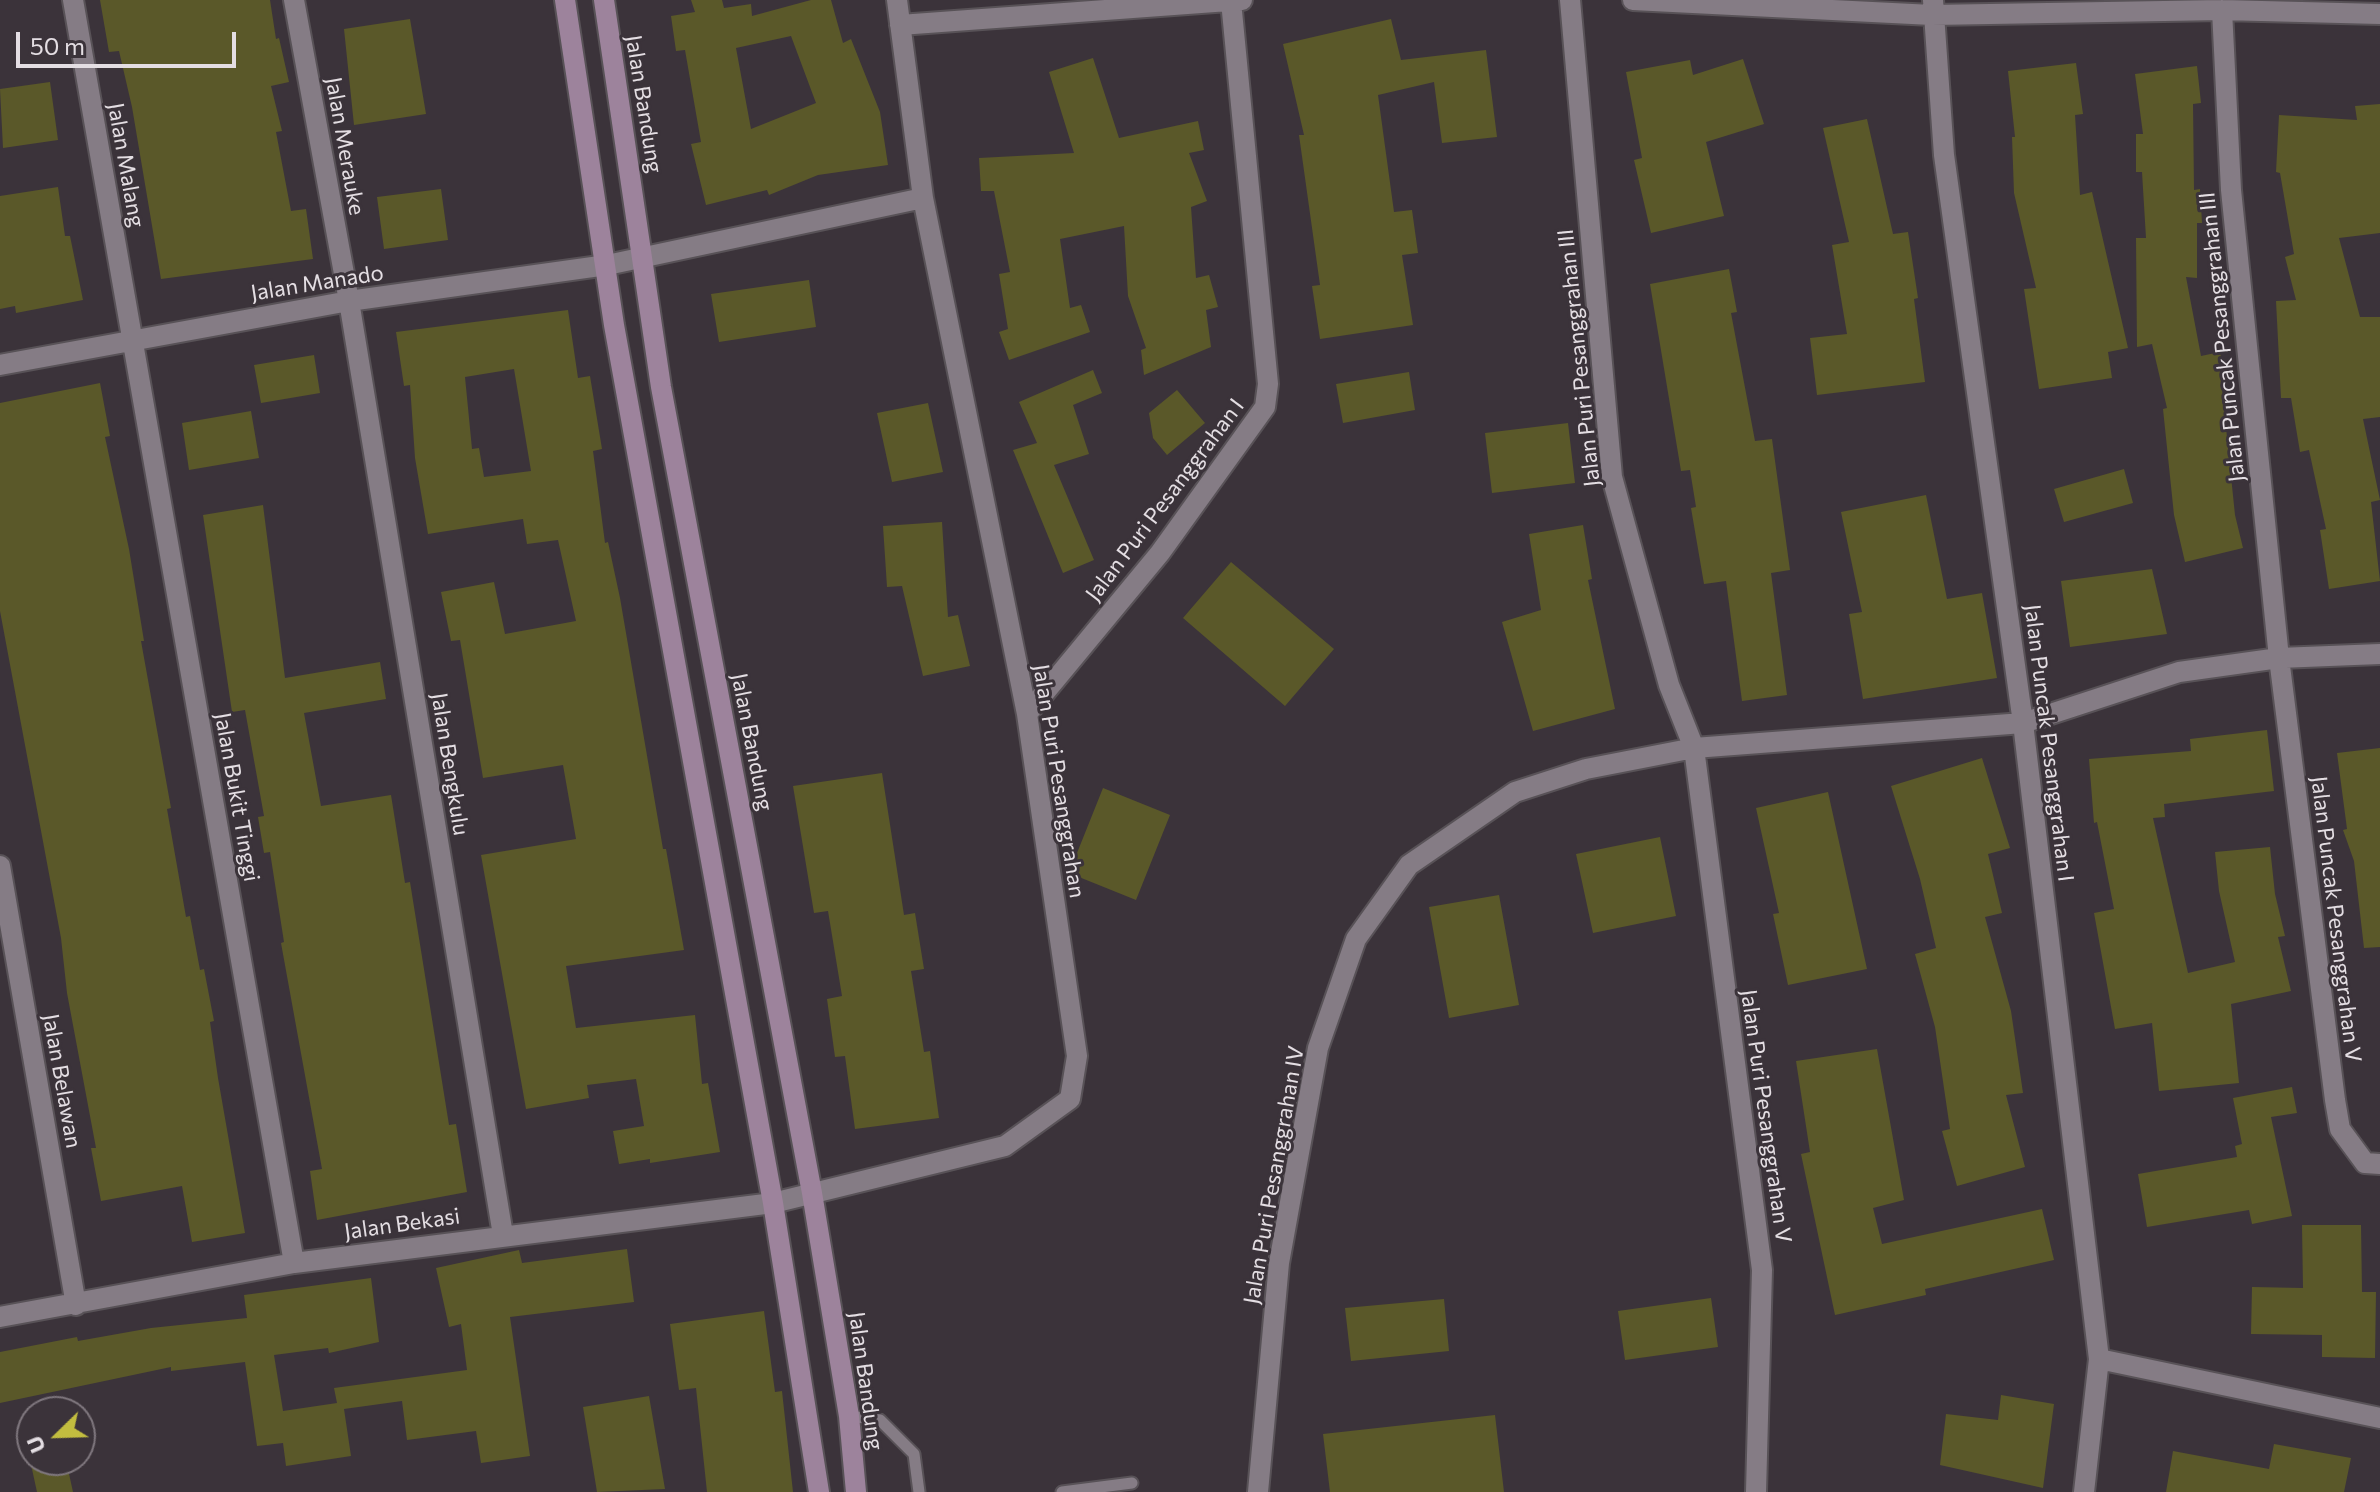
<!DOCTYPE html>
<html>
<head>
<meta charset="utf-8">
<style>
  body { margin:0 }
  #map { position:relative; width:2380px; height:1492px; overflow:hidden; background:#3b333a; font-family:Commissioner,sans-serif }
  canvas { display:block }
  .north { position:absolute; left:16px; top:1396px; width:80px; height:80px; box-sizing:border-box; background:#3b333a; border:2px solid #7f777e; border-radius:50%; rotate:247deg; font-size:22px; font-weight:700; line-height:32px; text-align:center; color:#e4dee3 }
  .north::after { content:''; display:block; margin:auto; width:28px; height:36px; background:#c2bd3f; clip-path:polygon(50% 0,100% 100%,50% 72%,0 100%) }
  .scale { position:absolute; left:16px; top:32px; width:220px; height:36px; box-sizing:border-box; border:4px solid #e4dee3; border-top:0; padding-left:10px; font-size:24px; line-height:28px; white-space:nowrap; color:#e4dee3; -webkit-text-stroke:6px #3b333a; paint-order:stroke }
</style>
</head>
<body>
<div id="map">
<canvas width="2380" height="1492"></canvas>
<div class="north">U</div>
<div class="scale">50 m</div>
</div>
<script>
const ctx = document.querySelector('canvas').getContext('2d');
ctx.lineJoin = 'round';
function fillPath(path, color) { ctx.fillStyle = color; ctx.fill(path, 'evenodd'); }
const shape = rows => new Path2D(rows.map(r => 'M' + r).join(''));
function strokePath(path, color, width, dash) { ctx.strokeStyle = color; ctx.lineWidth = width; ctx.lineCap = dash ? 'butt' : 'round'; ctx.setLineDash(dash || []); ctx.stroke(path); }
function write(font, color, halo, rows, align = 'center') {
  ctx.font = font + ' Commissioner,sans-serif'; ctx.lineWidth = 6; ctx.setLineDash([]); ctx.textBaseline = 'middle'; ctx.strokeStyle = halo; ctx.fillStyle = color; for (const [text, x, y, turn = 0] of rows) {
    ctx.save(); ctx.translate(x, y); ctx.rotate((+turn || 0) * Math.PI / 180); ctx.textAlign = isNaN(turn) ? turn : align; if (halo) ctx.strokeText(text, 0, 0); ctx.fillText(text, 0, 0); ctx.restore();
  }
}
fillPath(shape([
  [100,0,270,0,276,39,279,38,289,82,271,86,282,131,276,132,291,211,306,209,313,259,161,279,132,107,119,51,109,52],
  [691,0,722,0,724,8,751,4,752,16,811,0,831,0,843,43,851,39,880,112,888,165,818,175,769,195,767,190,706,205,691,144,701,142,685,50,676,51,671,16,695,12],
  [791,36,816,103,751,129,736,48],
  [410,19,426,114,354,125,344,29],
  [1391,19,1401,60,1486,50,1497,137,1442,143,1434,82,1378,95,1394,212,1412,210,1418,253,1402,255,1413,325,1320,339,1312,286,1320,285,1299,135,1304,135,1283,44],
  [1093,58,1119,138,1198,121,1204,150,1189,153,1207,201,1191,207,1196,278,1209,275,1218,307,1206,310,1211,347,1144,375,1141,350,1146,348,1128,296,1124,226,1060,239,1070,308,1081,305,1090,332,1009,360,999,332,1008,329,999,274,1010,272,994,191,981,191,979,158,1074,153,1049,72],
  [1743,59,1764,124,1706,142,1724,216,1651,233,1634,160,1642,158,1626,72,1690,60,1693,75],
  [2076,63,2083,114,2075,115,2080,195,2092,192,2128,348,2108,352,2112,378,2039,389,2024,289,2036,288,2014,193,2012,137,2015,137,2008,71],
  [2197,66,2201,103,2193,104,2194,190,2200,189,2202,223,2197,223,2197,278,2186,277,2201,356,2220,352,2225,377,2221,379,2235,515,2243,548,2185,562,2174,515,2163,409,2167,408,2152,344,2137,347,2136,238,2146,238,2142,172,2136,172,2136,134,2143,134,2135,74],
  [50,82,58,140,3,148,0,89],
  [2380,104,2380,233,2339,238,2360,317,2380,317,2380,417,2363,419,2380,500,2371,502,2380,581,2329,589,2320,530,2326,529,2309,450,2300,452,2291,398,2281,398,2276,301,2296,300,2285,257,2294,254,2280,173,2276,172,2279,115,2357,120,2355,106],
  [1867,119,1893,234,1908,232,1918,298,1914,299,1925,382,1817,395,1810,338,1847,334,1832,245,1849,242,1823,128],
  [58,187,65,236,70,236,83,300,16,313,15,306,0,309,0,196],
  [441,189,448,240,384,249,377,197],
  [1729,269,1737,312,1731,313,1755,441,1772,439,1790,570,1771,573,1787,695,1742,701,1726,581,1704,584,1691,508,1696,507,1690,470,1681,471,1650,284],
  [809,280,816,327,719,342,711,294],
  [568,310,578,378,590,376,602,449,593,451,605,543,608,542,620,598,663,849,666,849,684,950,566,966,576,1028,695,1015,702,1084,708,1083,720,1152,650,1163,650,1159,619,1164,613,1131,644,1126,636,1079,587,1085,589,1098,526,1109,481,855,576,839,563,765,483,778,460,640,451,641,441,592,494,582,505,634,576,621,558,540,527,544,523,519,428,534,415,458,410,385,404,386,396,332],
  [514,369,531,471,484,477,479,448,472,449,465,377],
  [314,355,320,393,261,403,254,365],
  [1093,370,1102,393,1073,405,1089,454,1054,465,1094,560,1063,573,1013,450,1037,443,1019,402],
  [1409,372,1415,410,1343,423,1336,384],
  [100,383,110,436,105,437,129,549,144,641,141,641,171,808,167,809,186,917,190,916,200,970,204,969,214,1021,210,1022,218,1078,245,1233,192,1242,182,1186,101,1201,91,1148,96,1148,67,993,61,938,0,611,0,403],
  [1177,390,1205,423,1167,455,1153,438,1149,413],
  [928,403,943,472,892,482,877,413],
  [251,411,259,458,189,470,182,423],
  [1568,423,1575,483,1492,493,1485,433],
  [2124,469,2133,503,2064,522,2054,489],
  [1926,495,1947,599,1982,593,1997,678,1863,699,1849,614,1862,612,1841,512],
  [263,505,285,678,380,662,386,699,304,713,321,806,391,795,405,883,410,882,449,1125,456,1124,467,1192,317,1220,310,1171,322,1169,281,943,284,942,270,852,264,853,258,817,264,816,245,710,232,712,203,515],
  [942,522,948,617,958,615,970,666,923,676,902,586,887,587,883,526],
  [1583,525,1592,579,1588,580,1615,709,1533,731,1502,622,1541,610,1529,534],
  [1231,562,1334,649,1285,706,1183,618],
  [2152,569,2167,634,2070,647,2061,581],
  [2267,730,2274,791,2164,804,2165,817,2153,818,2188,973,2235,962,2219,891,2215,852,2270,847,2275,894,2285,936,2278,937,2291,991,2231,1004,2239,1083,2159,1091,2152,1023,2115,1029,2094,913,2114,909,2097,822,2094,823,2089,759,2191,751,2190,739],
  [2380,748,2380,947,2364,948,2354,861,2343,830,2347,829,2337,753],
  [1982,758,2010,848,1988,854,2002,913,1985,917,2011,1011,2023,1093,2006,1095,2025,1167,1957,1186,1942,1131,1950,1129,1935,1027,1915,954,1936,948,1920,879,1891,786],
  [882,773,904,915,915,913,924,969,911,971,924,1052,930,1051,939,1118,855,1129,845,1056,835,1057,827,999,842,996,828,911,814,913,793,786],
  [1103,788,1170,815,1136,900,1069,873],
  [1828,792,1867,969,1788,985,1773,914,1779,913,1756,808],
  [1660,837,1676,916,1593,933,1576,854],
  [1499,895,1519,1005,1449,1018,1429,907],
  [1877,1049,1904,1200,1873,1208,1882,1244,2042,1209,2054,1260,1925,1289,1926,1295,1835,1315,1801,1154,1810,1152,1796,1061],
  [2292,1087,2297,1113,2271,1117,2292,1216,2252,1224,2249,1210,2147,1227,2138,1174,2237,1157,2235,1146,2242,1144,2233,1098],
  [2302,1225,2361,1225,2362,1292,2376,1292,2375,1358,2322,1357,2322,1335,2251,1334,2252,1287,2303,1288],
  [627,1249,634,1302,510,1317,530,1456,481,1463,476,1431,407,1440,402,1401,344,1409,351,1456,286,1466,283,1443,257,1446,245,1362,171,1371,171,1367,0,1403,0,1352,77,1337,78,1341,151,1328,247,1318,244,1295,371,1278,379,1342,329,1353,328,1348,274,1355,283,1411,337,1403,334,1388,467,1370,461,1324,449,1327,436,1268,519,1250,522,1263],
  [1711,1298,1718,1347,1625,1360,1618,1311],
  [1444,1299,1449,1351,1351,1361,1345,1308],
  [764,1311,775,1392,782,1391,793,1492,707,1492,696,1388,679,1390,670,1324],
  [2001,1395,2054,1404,2043,1488,1940,1465,1946,1414,1998,1420],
  [649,1396,665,1489,597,1492,583,1407],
  [1495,1415,1504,1492,1330,1492,1323,1434],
  [2274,1444,2351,1458,2344,1492,2166,1492,2173,1451,2269,1469],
  [30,1460,66,1460,73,1492,37,1492]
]), '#5a5829');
const lane = shape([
  [849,1416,880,1420,914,1454,919,1492],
  [1062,1492,1132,1483]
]);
const street = shape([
  [73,0,294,1263],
  [294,0,349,301,503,1235],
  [1570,0,1612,477,1669,685,1694,748,1762,1270,1756,1492],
  [1633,0,1932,15,2222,10,2380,14],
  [1933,0,1944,155,2023,723,2099,1359,2084,1492],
  [2222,10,2231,190,2279,658,2335,1100,2340,1129,2365,1163,2380,1164],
  [900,25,1242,0],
  [0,365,349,301,607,265,923,198],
  [1027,714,1160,553,1265,407,1268,384,1231,1],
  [0,866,76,1305],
  [0,1317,294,1263,773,1203,1005,1146,1070,1099,1077,1056,1027,714,923,198,897,0],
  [2099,1359,2380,1418],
  [1258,1492,1279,1263,1318,1048,1356,939,1409,865,1515,792,1586,769,1694,748,2023,723,2179,672,2279,658,2380,654]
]);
const secondary = shape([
  [565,0,614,325,773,1203,819,1492],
  [604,0,661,387,812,1193,849,1416,856,1492]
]);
strokePath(lane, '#585257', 15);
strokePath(street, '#585257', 24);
strokePath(secondary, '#585257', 24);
strokePath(lane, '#857c85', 11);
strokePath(street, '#857c85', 20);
strokePath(secondary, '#9d839c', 20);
write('22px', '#e4dee3', '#3b333a', [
  ["Jalan Bandung",644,104,81],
  ["Jalan Merauke",345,146,80],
  ["Jalan Malang",126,165,80],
  ["Jalan Manado",317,283,-9],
  ["Jalan Puncak Pesanggrahan III",2222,337,-96],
  ["Jalan Puri Pesanggrahan III",1579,358,-96],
  ["Jalan Puri Pesanggrahan I",1165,500,-53],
  ["Jalan Bandung",752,742,79],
  ["Jalan Puncak Pesanggrahan I",2049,743,83],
  ["Jalan Bengkulu",450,764,81],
  ["Jalan Puri Pesanggrahan",1059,781,81],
  ["Jalan Bukit Tinggi",237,797,80],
  ["Jalan Puncak Pesanggrahan V",2336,919,83],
  ["Jalan Belawan",62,1081,80],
  ["Jalan Puri Pesanggrahan V",1766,1116,82],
  ["Jalan Puri Pesanggrahan IV",1274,1175,-80],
  ["Jalan Bekasi",402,1224,-8],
  ["Jalan Bandung",866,1381,82]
]);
</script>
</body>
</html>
